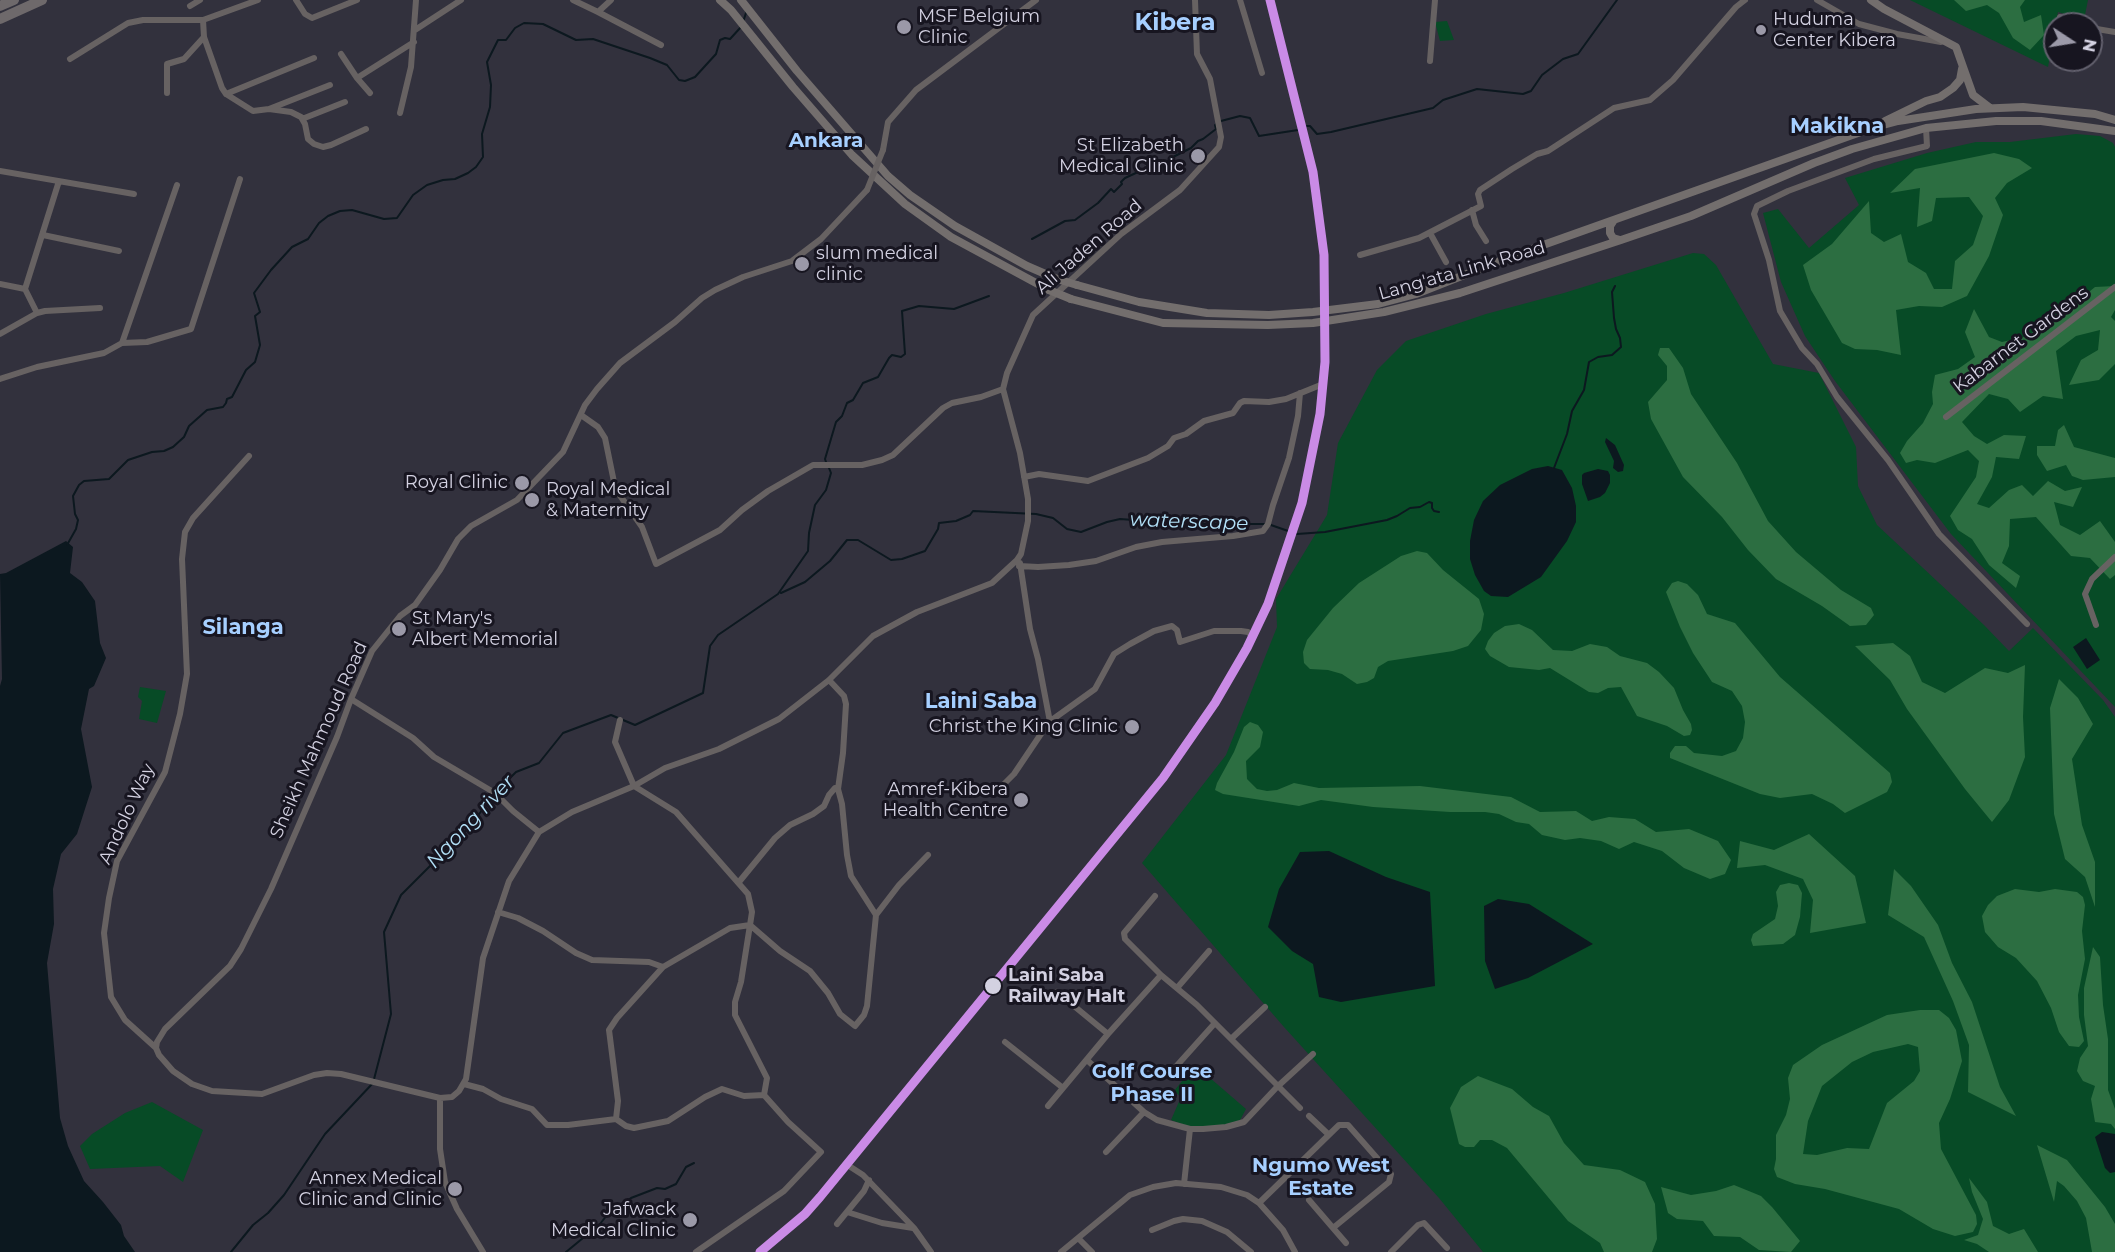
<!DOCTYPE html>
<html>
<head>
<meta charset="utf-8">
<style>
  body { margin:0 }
  #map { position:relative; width:2115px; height:1252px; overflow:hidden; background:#32313d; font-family:Montserrat,sans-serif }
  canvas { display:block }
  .north { position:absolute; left:2043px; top:12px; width:60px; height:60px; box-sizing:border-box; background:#171520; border:2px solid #62606d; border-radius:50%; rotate:102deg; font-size:16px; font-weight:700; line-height:24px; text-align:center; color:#d3d1e1 }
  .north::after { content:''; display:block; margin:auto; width:21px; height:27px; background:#9b99a8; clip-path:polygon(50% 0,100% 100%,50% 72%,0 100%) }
</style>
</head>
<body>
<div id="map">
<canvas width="2115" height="1252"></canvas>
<div class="north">N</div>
</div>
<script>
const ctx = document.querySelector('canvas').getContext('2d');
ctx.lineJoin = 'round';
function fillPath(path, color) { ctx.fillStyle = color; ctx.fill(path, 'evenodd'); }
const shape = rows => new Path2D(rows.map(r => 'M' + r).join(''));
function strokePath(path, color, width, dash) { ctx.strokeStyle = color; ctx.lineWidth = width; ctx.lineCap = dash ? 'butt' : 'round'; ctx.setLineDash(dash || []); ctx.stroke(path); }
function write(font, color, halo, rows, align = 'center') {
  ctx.font = font + ' Montserrat,sans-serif'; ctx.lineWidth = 6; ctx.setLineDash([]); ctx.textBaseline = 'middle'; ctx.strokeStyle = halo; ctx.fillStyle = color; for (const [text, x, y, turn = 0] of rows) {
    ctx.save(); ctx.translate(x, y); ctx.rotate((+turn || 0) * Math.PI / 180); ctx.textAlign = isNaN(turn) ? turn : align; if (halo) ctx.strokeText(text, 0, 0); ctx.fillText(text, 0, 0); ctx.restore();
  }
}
fillPath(shape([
  [1910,0,2088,0,2084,20,2058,12,2048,67],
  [1447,21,1454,40,1440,41,1435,22],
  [2076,134,2100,136,2113,143,2115,147,2115,707,1951,534,1835,381,1805,336,1781,282,1763,213,1778,209,1809,248,1859,205,1845,178,1927,153,1976,142,2010,142],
  [1693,253,1704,254,1716,265,1773,364,1819,373,1856,447,1858,486,1877,525,1984,625,2009,651,2033,628,2103,700,2115,717,2115,1252,1483,1252,1439,1198,1284,1027,1142,863,1226,755,1277,627,1276,599,1327,515,1338,443,1377,370,1406,341,1486,314,1564,293],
  [140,687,166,691,157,723,139,719,142,701,138,697],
  [1195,1065,1246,1109,1238,1124,1198,1130,1171,1120,1181,1097,1174,1091],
  [152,1102,203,1130,183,1182,160,1166,90,1169,80,1146,92,1134,125,1113]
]), '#074b26');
fillPath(shape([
  [1954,0,2025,0,2020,7,2024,22,2041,15,2044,35,2030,50,2013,38,1999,13,1987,5,1966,11],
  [1994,153,2019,159,2032,168,2007,183,1995,198,2003,215,1989,256,1967,296,1942,307,1919,306,1896,310,1901,355,1877,350,1855,349,1842,343,1811,290,1803,265,1832,244,1869,201,1871,233,1884,242,1901,234,1908,262,1926,273,1934,289,1952,289,1955,261,1973,245,1983,216,1969,197,1936,198,1932,221,1917,227,1920,188,1890,193,1915,169],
  [2115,286,2115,310,2111,317,2115,321,2115,364,2099,380,2069,385,2081,360,2098,350,2100,330,2076,336,2056,351,2063,399,2043,396,2020,412,2008,399,1989,394,1962,422,1974,436,1987,444,2004,435,2026,436,2019,459,1996,457,1992,477,1977,504,1989,508,2009,490,2022,485,2033,496,2048,481,2065,491,2082,487,2073,507,2054,502,2060,525,2080,535,2100,521,2115,542,2115,575,2110,579,2090,558,2071,556,2036,517,2010,519,2009,546,2002,563,2020,576,2016,588,1989,565,1972,539,1958,530,1950,516,1976,477,1979,461,1968,450,1935,463,1917,460,1906,463,1900,453,1907,441,1923,423,1933,404,1932,392,1935,375,1958,369,1975,357,1965,332,1974,309,1989,337,2002,342,2024,337,2037,330,2057,318,2095,287],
  [1660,348,1669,348,1683,368,1691,394,1737,463,1768,521,1796,552,1841,590,1871,608,1874,615,1866,625,1850,626,1822,606,1776,579,1748,550,1722,517,1683,477,1651,419,1648,402,1667,380,1667,366,1658,355],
  [2064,425,2074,447,2115,458,2115,477,2083,480,2072,476,2066,465,2047,471,2037,455,2037,446,2055,446,2058,430],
  [1417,551,1427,553,1443,570,1479,599,1484,614,1481,630,1468,646,1453,651,1388,661,1378,667,1374,678,1367,682,1357,684,1342,674,1328,670,1310,669,1304,663,1303,652,1307,640,1333,608,1359,583,1401,556],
  [1678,581,1687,584,1698,595,1707,614,1735,623,1780,677,1890,773,1892,782,1887,792,1845,813,1833,804,1812,794,1780,798,1760,794,1670,758,1670,753,1675,746,1686,746,1694,753,1722,756,1736,751,1743,738,1745,722,1742,706,1732,691,1712,682,1693,653,1680,627,1666,592,1672,583],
  [1519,624,1532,630,1553,650,1572,651,1590,644,1607,647,1620,656,1647,663,1659,672,1674,688,1683,710,1691,724,1692,730,1690,735,1684,736,1667,726,1637,716,1621,687,1608,688,1598,693,1589,692,1550,668,1539,670,1509,667,1490,656,1485,649,1488,641,1494,633,1505,626],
  [1893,643,1910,656,1922,682,1945,693,1985,668,2008,673,2025,665,2023,717,2025,757,2009,800,1992,822,1965,789,1907,709,1890,680,1855,646],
  [2059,679,2078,698,2093,724,2072,759,2082,825,2095,862,2095,907,2085,877,2065,859,2054,814,2050,708],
  [1250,722,1258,725,1263,732,1260,747,1246,761,1247,779,1257,789,1267,791,1277,790,1294,783,1319,788,1420,786,1511,797,1540,812,1576,811,1592,821,1609,817,1635,819,1656,832,1689,829,1718,841,1731,860,1725,874,1710,879,1684,868,1662,851,1634,842,1619,849,1601,841,1580,838,1565,840,1542,835,1529,824,1516,822,1499,814,1485,812,1450,812,1373,807,1321,800,1299,806,1223,794,1215,790,1217,783,1234,752,1244,727],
  [1809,834,1855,876,1866,923,1810,933,1813,900,1803,879,1765,865,1737,868,1740,841,1774,850],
  [1894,869,1911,886,1938,925,1952,963,1972,1002,2000,1087,2016,1116,1968,1092,1969,1045,1953,1001,1924,937,1888,915],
  [1789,883,1798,885,1802,893,1800,917,1795,935,1783,944,1753,946,1751,940,1753,934,1775,919,1778,906,1776,892,1780,885],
  [2015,889,2039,892,2055,889,2077,892,2083,897,2085,905,2082,931,2085,959,2078,995,2079,1017,2084,1041,2079,1047,2069,1046,2059,1032,2051,1008,2037,981,2016,958,1998,947,1985,932,1982,916,1988,905,1997,896],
  [2093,947,2100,957,2103,1005,2108,1039,2108,1090,2115,1109,2115,1129,2111,1124,2095,1122,2091,1099,2095,1086,2083,1081,2077,1071,2080,1058,2088,1046,2084,1015,2084,988],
  [1920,1010,1939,1010,1949,1018,1956,1030,1962,1061,1950,1099,1939,1123,1941,1149,1976,1215,1977,1224,1973,1232,1955,1236,1933,1229,1899,1209,1825,1189,1795,1184,1777,1177,1774,1169,1776,1159,1776,1135,1786,1115,1790,1099,1788,1078,1793,1065,1822,1045,1887,1015],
  [1908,1044,1918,1047,1920,1071,1914,1081,1887,1103,1869,1149,1847,1148,1817,1155,1803,1154,1808,1121,1822,1086,1852,1062,1873,1052],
  [1478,1076,1512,1089,1533,1107,1549,1116,1564,1143,1584,1165,1620,1170,1645,1182,1655,1204,1657,1239,1652,1252,1604,1252,1600,1243,1568,1221,1507,1148,1492,1140,1480,1140,1474,1147,1465,1147,1459,1144,1450,1108,1461,1087],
  [2037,1145,2067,1160,2105,1207,2115,1224,2115,1252,2092,1252,2086,1218,2077,1201,2064,1186,2057,1181,2054,1202],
  [1969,1178,1987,1202,1993,1226,2009,1234,2024,1229,2038,1252,1989,1252,1977,1244,1964,1240,1978,1235,1983,1219,1972,1192],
  [1734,1185,1761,1196,1772,1207,1800,1241,1791,1252,1759,1250,1740,1237,1714,1236,1703,1221,1677,1219,1668,1213,1661,1187,1691,1195,1716,1191]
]), '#2c6e41');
fillPath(shape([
  [1606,438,1615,445,1624,465,1623,471,1618,472,1613,468,1614,461,1605,442],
  [1548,466,1562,470,1572,488,1576,506,1576,522,1567,541,1541,577,1508,597,1491,596,1484,591,1475,575,1470,559,1470,541,1474,520,1483,501,1500,485,1532,469],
  [1598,469,1608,471,1610,475,1610,483,1605,493,1600,497,1588,501,1582,484,1582,475,1584,473],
  [66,541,73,547,70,573,82,582,95,601,100,643,106,658,94,686,89,689,81,729,92,787,77,834,61,854,53,889,54,924,47,963,60,1118,68,1146,84,1181,103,1202,121,1225,124,1236,135,1252,0,1252,0,686,2,679,0,574,6,573],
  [2086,638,2100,660,2087,669,2073,647],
  [1329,851,1386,877,1430,892,1435,986,1341,1002,1319,997,1313,964,1292,951,1268,927,1279,889,1300,852],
  [1498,899,1529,904,1593,944,1528,978,1495,989,1485,961,1484,906],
  [2102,1132,2115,1134,2115,1172,2110,1173,2105,1168,2095,1137]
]), '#0c181f');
strokePath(shape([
  [743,22,747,10],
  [1307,126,1310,126,1317,134,1331,132,1433,108,1443,100,1477,89,1523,94,1531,91,1542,75,1563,59,1578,54,1617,0],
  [1032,239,1065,221,1075,220,1098,203,1111,189,1114,192,1122,184,1121,182,1125,178,1138,172,1140,174,1146,170,1151,171,1160,167,1173,157,1191,148,1198,141,1203,139,1216,129,1215,125,1221,121,1240,116,1250,118,1259,136,1298,130],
  [826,462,825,459,836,422,842,416,847,403,853,400,863,383,878,377,889,358,892,355,901,357,905,354,902,311,919,306,954,309,989,296],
  [1554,468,1567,434,1572,411,1584,390,1589,362,1598,357,1612,355,1621,347,1620,338,1616,329,1614,318,1612,292,1615,286],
  [1297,534,1325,532,1387,520,1397,516,1410,508,1420,507,1429,502,1432,503,1432,508,1434,511,1439,512],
  [67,545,76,529,78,520,75,514,73,496,79,485,84,481,109,479,128,460,152,452,164,451,173,447,184,437,189,426,207,410,223,407,226,403,227,399,232,397,246,370,255,362,260,345,255,316,260,312,254,293,271,270,292,247,308,239,319,223,328,216,340,211,352,210,384,219,397,218,413,195,427,185,443,180,455,179,468,173,476,167,483,157,482,134,490,107,491,85,487,62,498,40,506,40,515,28,524,23,543,24,576,40,593,39,650,58,667,65,679,80,685,81,695,77,716,54,720,40,725,38,730,39,741,27],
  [781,593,805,582,830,561,847,540,858,540,891,560,902,559,925,551,938,529,939,523,956,521,970,515,973,511,1036,514,1053,518,1067,529,1081,532,1107,522,1120,519,1189,524,1268,524,1291,532],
  [231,1252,253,1225,268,1213,284,1195,325,1134,373,1083,391,1014,384,932,401,895,442,854,451,842,467,830,495,793,516,772,539,763,563,733,611,715,635,725,703,693,710,646,718,635,778,594,808,551,809,533,815,505,826,490,831,473,829,468],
  [566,1252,600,1224,607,1215,631,1198,657,1188,665,1189,676,1184,686,1167,694,1163]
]), '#0c181f', 2);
strokePath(shape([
  [296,0,305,14,312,18,357,0],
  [573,0,598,12,611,0],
  [1240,0,1262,73],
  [1817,0,1859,24,1897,34,1941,42],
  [190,6,200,0],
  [598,12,661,45],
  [2060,17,2077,24],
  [203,20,258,0],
  [2091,28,2115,32],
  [415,30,461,0],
  [341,54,357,78,370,93],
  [70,59,128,23,143,20,203,20,204,37,222,88,226,94,253,111,269,109,291,112,301,117,305,124,308,139,314,144,323,147,331,145,366,129],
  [1430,61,1435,0],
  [357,78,414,42],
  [167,93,167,64,184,59,204,37],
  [226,94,314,58],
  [269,109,330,85],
  [400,113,411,67,416,0],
  [302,119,345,102],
  [1926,128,1927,146,1874,159,1788,191,1757,206,1754,214,1769,260,1780,311,1802,348,1817,364,1837,397,1888,460,1939,534,2027,624],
  [883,150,888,122,916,90,1036,0],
  [0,171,134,194],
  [1472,210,1476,225,1486,241],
  [1430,233,1446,262],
  [43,235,119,251],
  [1360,255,1419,238,1481,206,1478,194,1480,190,1512,169,1537,154,1548,151,1614,108,1650,100,1673,80,1736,7,1745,0],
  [0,284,25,289,59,181],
  [25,289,37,313],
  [0,334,37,313,45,311,100,308],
  [122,343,177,185],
  [0,379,37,367,104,353,122,343,147,342,191,329,240,179],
  [581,415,598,427,605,438,614,482,619,494,642,527,656,564,720,530,742,510,768,491,813,465,862,465,882,460,893,455,943,408,952,403,981,397,1003,389],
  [1946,417,2115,287],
  [1024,477,1039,474,1088,481,1148,458,1168,446,1174,438,1186,434,1204,421,1233,413,1240,403,1244,401,1269,402,1286,399,1323,384],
  [1020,563,1030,629,1038,659,1050,722],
  [1019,566,1038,567,1069,565,1096,561,1136,547,1162,542,1233,536,1263,531,1268,524,1273,505,1289,458,1298,416,1300,393],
  [2096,625,2085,594,2092,579,2115,557],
  [829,680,844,696,846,704,843,753,838,789,842,804,847,855,851,876,876,915,899,885,928,855],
  [351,699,413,738,434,757,495,793,513,811,539,832],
  [620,720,615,742,634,786,676,812,748,894,752,912,750,925,780,951,810,971,828,993,840,1014,855,1026,864,1015,867,1006,876,915],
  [995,793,1014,774,1049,722,1095,689,1114,654,1130,644,1154,631,1172,626,1177,630,1180,642,1214,631,1241,631,1248,632,1252,636],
  [739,882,775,838,790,825,813,814,824,806,829,795,835,788,838,789],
  [1155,896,1124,933,1125,939,1161,975,1197,1005,1300,1108],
  [498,912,518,918,543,931,576,953,592,960,649,962,663,967,730,928,750,925,741,982,735,1002,735,1015,767,1078,764,1095,788,1122,821,1152,784,1191,696,1252],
  [1177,988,1209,951],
  [1057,992,1108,1034],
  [1231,1039,1265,1007],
  [1005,1042,1063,1088],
  [156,1048,125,1020,111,997,104,933,109,898,117,861,165,772,180,714,187,674,182,559,185,532,193,518,249,456],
  [1087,1060,1144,1112,1157,1120,1190,1129,1203,1129,1226,1127,1244,1122,1277,1087,1313,1054],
  [1172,1071,1215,1023],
  [464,1084,483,1089,501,1099,532,1109,547,1125,568,1125,616,1119,626,1126,634,1128,668,1121,705,1097,722,1089,744,1096,764,1095],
  [440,1098,452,1097,459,1091,466,1079,483,958,509,881,539,832,572,812,634,786,665,768,719,749,779,719,829,680,873,636,917,612,992,583,1017,560,1021,554,1028,521,1028,499,1020,453,1003,389,1007,373,1033,315,1121,234,1180,190,1219,147,1221,137,1210,79,1197,54,1195,0],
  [1048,1106,1108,1034,1161,975],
  [1309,1116,1328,1134],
  [616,1119,618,1101,609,1030,617,1018,663,967],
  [1106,1152,1144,1112],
  [846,1164,863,1175,914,1228,931,1252],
  [1184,1184,1190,1129],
  [1259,1203,1339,1125,1348,1125,1391,1174,1389,1182,1333,1228,1309,1200],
  [847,1212,882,1223,913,1228],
  [837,1224,864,1191,869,1180],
  [1333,1228,1346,1243],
  [1152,1230,1174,1221,1183,1219,1202,1221,1227,1232,1251,1252],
  [1079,1239,1092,1252],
  [483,1252,457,1209,445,1182,440,1149,440,1098,341,1074,327,1073,314,1075,262,1094,212,1091,192,1084,173,1071,159,1055,156,1048,157,1042,165,1029,230,966,241,949,271,889,337,737,351,699,372,651,400,616,415,605,440,570,458,539,471,526,517,500,563,452,585,405,597,389,620,363,675,322,702,298,715,290,743,277,792,261,821,239,867,190],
  [1061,1252,1130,1195,1153,1187,1176,1183,1221,1187,1247,1195,1259,1203,1283,1230,1295,1252],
  [1391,1252,1418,1225,1424,1223,1447,1248]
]), '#676262', 6);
strokePath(shape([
  [720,0,731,10,793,87,852,155,905,204,951,237,1049,290],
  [741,0,797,71,888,176,910,195,955,226,1027,266,1057,279],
  [1871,0,1884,9,1956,47,1973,95,1990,108],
  [1885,121,1926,101,1940,97,1953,88,1960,80,1962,69],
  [1614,220,1610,226,1610,233,1613,238,1620,240],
  [1077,285,1139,302,1207,313,1269,315,1313,312,1378,304,1416,294,1515,255,1872,128,1898,121,1976,109,2023,107,2095,114,2115,120],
  [1071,299,1163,323,1268,325,1313,323,1384,312,1460,293,1621,240,1691,216,1814,163,1852,149,1926,128,1996,121,2041,121,2115,131]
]), '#736e6d', 8);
strokePath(shape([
  [0,6,14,0],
  [0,19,42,0]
]), '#6e696b', 10);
strokePath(shape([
  [867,190,883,150]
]), '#676262', 6);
strokePath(shape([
  [1057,279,1077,285],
  [1049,290,1071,299]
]), '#736e6d', 8);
strokePath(shape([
  [760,1252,805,1214,820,1197,1163,778,1215,703,1247,648,1268,604,1302,503,1320,414,1325,362,1324,255,1313,172,1270,0]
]), '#ca8be6', 9);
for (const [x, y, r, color] of [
  [904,27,8,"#9b99a8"],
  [1761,30,6,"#9b99a8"],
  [1198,156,8,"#9b99a8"],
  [802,264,8,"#9b99a8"],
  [522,483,8,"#9b99a8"],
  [532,500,8,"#9b99a8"],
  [399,629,8,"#9b99a8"],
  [1132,727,8,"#9b99a8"],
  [1021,800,8,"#9b99a8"],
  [993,986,9,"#d3d1e1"],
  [455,1189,8,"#9b99a8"],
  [690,1220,8,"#9b99a8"]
]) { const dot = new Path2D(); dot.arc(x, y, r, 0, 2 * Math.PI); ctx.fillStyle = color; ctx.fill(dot); strokePath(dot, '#171520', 2); }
write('18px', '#d3d1e1', '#171520', [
  ["MSF Belgium",918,17,"left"],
  ["Clinic",918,38,"left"],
  ["Huduma",1773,20,"left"],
  ["Center Kibera",1773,41,"left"],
  ["St Elizabeth",1184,146],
  ["Medical Clinic",1184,167],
  ["slum medical",816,254,"left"],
  ["clinic",816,275,"left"],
  ["Royal Clinic",508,483],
  ["Royal Medical",546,490,"left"],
  ["& Maternity",546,511,"left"],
  ["St Mary's",412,619,"left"],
  ["Albert Memorial",412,640,"left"],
  ["Christ the King Clinic",1118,727],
  ["Amref-Kibera",1008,790],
  ["Health Centre",1008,811],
  ["Annex Medical",442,1179],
  ["Clinic and Clinic",442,1200],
  ["Jafwack",676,1210],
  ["Medical Clinic",676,1231]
], 'right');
write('18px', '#d3d1e1', '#171520', [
  ["Ali Jaden Road",1089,247,-41],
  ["Lang'ata Link Road",1462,271,-16],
  ["Kabarnet Gardens",2021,340,-37],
  ["Sheikh Mahmoud Road",319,740,-66],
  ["Andolo Way",127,814,-65]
]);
write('bold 18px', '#d3d1e1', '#171520', [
  ["Laini Saba",1008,976],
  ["Railway Halt",1008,997]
], 'left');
write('bold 20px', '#a6cfff', '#171520', [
  ["Ankara",826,141],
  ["Golf Course",1152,1072],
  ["Phase II",1152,1095],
  ["Ngumo West",1321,1166],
  ["Estate",1321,1189]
]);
write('italic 20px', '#b3e1f8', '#171520', [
  ["waterscape",1189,522,2],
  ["Ngong river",471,822,-47]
]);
write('bold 21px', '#a6cfff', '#171520', [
  ["Makikna",1837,127],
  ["Silanga",243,628],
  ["Laini Saba",981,702]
]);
write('bold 24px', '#a6cfff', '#171520', [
  ["Kibera",1175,23]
]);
</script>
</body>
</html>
